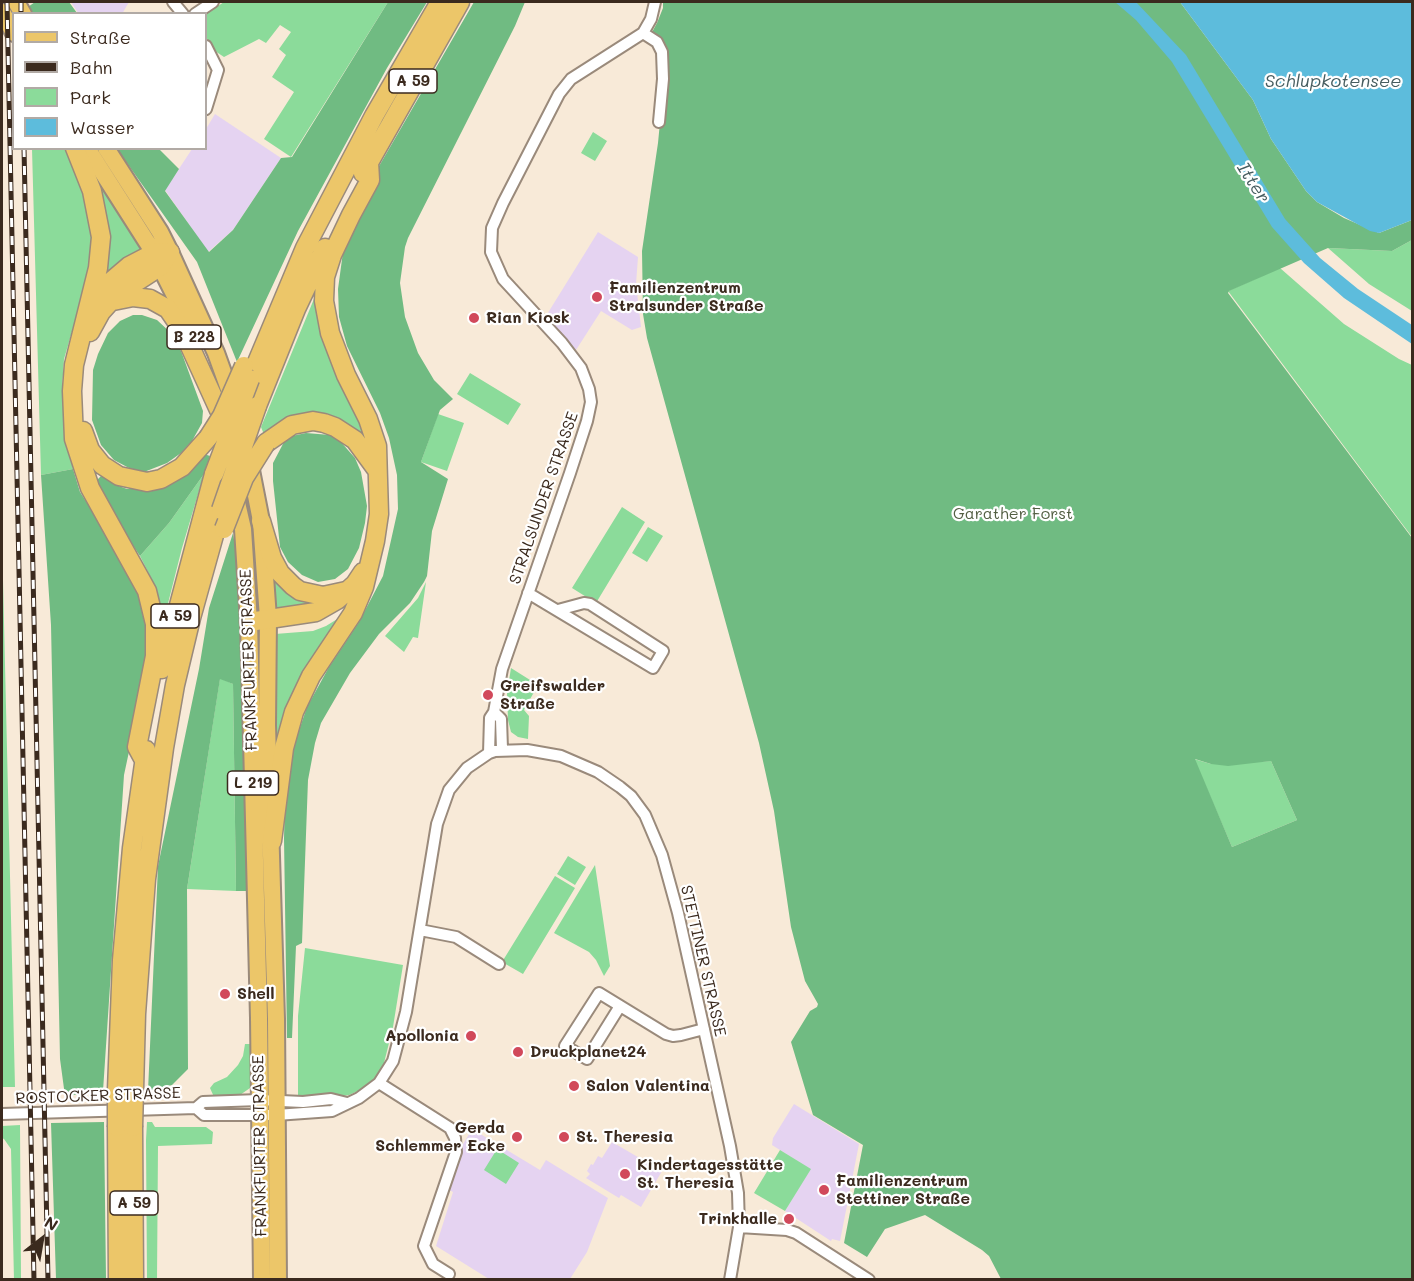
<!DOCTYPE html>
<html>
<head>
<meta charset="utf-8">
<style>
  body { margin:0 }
  #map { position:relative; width:1414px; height:1281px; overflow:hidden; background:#f8ead8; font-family:Mali,sans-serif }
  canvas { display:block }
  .frame { position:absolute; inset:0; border:3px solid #3b2a1e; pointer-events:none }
  .legend { position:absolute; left:12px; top:12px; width:195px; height:138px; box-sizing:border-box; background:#fff; border:2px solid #b1aaa5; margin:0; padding:8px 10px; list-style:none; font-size:18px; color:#3b2a1e }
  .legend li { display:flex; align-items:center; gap:12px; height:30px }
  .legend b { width:30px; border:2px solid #b1aaa5 }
  .north { position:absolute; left:12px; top:1209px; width:60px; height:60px; -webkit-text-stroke:4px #fff; paint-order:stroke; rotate:31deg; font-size:16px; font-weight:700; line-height:24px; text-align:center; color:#3b2a1e }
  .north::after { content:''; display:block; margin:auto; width:21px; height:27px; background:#3b2a1e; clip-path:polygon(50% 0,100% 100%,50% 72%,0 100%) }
</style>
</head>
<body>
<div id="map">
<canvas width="1414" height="1281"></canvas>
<div class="frame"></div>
<ul class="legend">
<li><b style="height:8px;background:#ecc669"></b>Straße</li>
<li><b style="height:8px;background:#3b2a1e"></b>Bahn</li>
<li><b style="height:16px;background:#8bdb9a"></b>Park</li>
<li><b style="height:16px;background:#5dbcdc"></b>Wasser</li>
</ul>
<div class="north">N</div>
</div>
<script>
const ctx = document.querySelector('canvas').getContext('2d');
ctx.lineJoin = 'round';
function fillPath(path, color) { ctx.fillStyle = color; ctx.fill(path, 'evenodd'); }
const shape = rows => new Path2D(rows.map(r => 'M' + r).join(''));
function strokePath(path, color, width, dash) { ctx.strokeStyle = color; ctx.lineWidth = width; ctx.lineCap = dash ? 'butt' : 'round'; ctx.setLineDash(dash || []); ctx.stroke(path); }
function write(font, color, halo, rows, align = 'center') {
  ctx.font = font + ' Mali,sans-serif'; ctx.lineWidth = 4.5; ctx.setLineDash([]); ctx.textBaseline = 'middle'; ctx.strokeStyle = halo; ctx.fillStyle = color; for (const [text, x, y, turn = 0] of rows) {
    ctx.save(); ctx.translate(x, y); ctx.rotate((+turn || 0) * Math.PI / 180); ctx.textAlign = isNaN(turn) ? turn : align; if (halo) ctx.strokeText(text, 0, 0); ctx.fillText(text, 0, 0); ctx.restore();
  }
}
fillPath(shape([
  [71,2,129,2,122,14,78,13],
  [215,114,281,158,233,230,208,252,165,190,192,149,206,148,206,129],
  [598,232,638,257,636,284,641,327,632,330,601,311,576,350,546,316],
  [794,1104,859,1144,840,1241,832,1239,831,1241,785,1211,810,1169,772,1145,773,1138],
  [472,1129,540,1170,546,1160,608,1198,587,1252,570,1279,489,1279,436,1246,453,1192,447,1189,459,1151],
  [612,1142,662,1171,641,1207,621,1195,619,1198,586,1178,590,1174,587,1171,591,1164,593,1165,598,1156,602,1158]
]), '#e5d3f1');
fillPath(shape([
  [224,2,388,2,291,157,264,139,294,92,272,77,286,55,279,49,291,32,280,25,266,43,259,39,224,57,215,51,206,37,206,14],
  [593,132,607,141,595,161,581,153],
  [32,149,65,149,84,193,93,236,91,267,64,359,62,390,73,469,41,475],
  [88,159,146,252,98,291],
  [1412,240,1412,311,1369,284,1328,248,1392,251],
  [1280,268,1344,324,1399,359,1412,365,1412,537,1228,291],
  [321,282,371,445,348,425,265,437,261,427],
  [470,373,521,404,508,425,457,394],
  [438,414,464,423,447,471,421,462],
  [204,474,182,548,162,627,157,590,140,556,169,523],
  [622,507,645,522,596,603,572,588],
  [648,527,663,536,647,562,632,553],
  [2,538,15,1087,2,1087],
  [271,560,315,604,298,608,274,609],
  [426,582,418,638,413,637,404,652,385,636,418,598],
  [347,613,307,674,277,771,275,634,313,631,326,626],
  [511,668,538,685,524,710,529,716,528,739,518,737,511,732,508,720,507,693],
  [220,678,233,684,236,891,187,889],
  [1194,759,1211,764,1271,761,1297,820,1232,847],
  [568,856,586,867,575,885,557,874],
  [595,865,610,966,604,976,596,960,589,952,554,933],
  [555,876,575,888,523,974,502,962],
  [305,948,403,965,393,1027,381,1075,369,1086,349,1095,330,1098,298,1099,298,1016],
  [245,1044,251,1044,253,1081,250,1088,240,1095,214,1097,210,1088,214,1083,227,1077,238,1065,243,1056],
  [147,1122,152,1122,155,1127,206,1127,213,1132,212,1144,158,1146,157,1279,147,1279,146,1140],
  [20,1125,21,1279,14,1280,11,1149,4,1139,2,1138,2,1126],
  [497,1149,519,1163,506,1184,484,1170],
  [780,1150,811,1169,785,1211,754,1193]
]), '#8bdb9a');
fillPath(shape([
  [35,2,69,2,77,13,31,13,28,7],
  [388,2,427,2,387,68,298,231,237,362,197,262,117,149,159,149,179,169,165,191,209,252,233,230,281,158,292,157],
  [474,2,525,2,515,26,408,238,405,247,400,283,405,317,418,353,434,380,453,399,440,410,421,462,448,479,432,531,427,576,424,582,410,603,379,634,350,673,321,723,315,743,308,780,302,943,296,946,292,1038,287,1038,284,838,285,799,293,748,307,707,329,667,359,622,383,576,398,509,397,475,389,438,380,413,347,346,339,317,338,289,343,252,371,180],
  [663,2,1180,2,1253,100,1271,139,1306,191,1317,202,1344,218,1379,233,1412,220,1412,240,1392,251,1328,248,1229,291,1228,293,1412,538,1412,1279,1001,1279,989,1256,982,1250,925,1215,885,1229,867,1257,844,1243,863,1145,813,1115,791,1042,810,1011,817,1007,818,1004,805,981,791,927,774,811,759,743,647,338,643,314,642,251,658,143,664,81,664,52,651,34,657,23,663,8],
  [1195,759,1211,764,1228,766,1271,761,1297,820,1232,847],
  [133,315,142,315,157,320,171,333,181,351,203,411,202,423,192,441,181,453,167,463,144,472,129,468,114,460,101,445,92,420,93,370,98,354,108,333,120,321],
  [306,433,330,435,340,441,355,458,361,472,367,506,365,523,359,548,348,569,335,579,318,582,302,575,288,562,280,547,273,481,273,463,284,442,292,436],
  [204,454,210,456,204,474,169,523,140,556,113,516,96,481,102,475,116,485,127,489,148,489,169,485,187,475],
  [73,469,80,492,123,559,138,595,146,629,146,660,143,686,124,775,103,1091,65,1096,60,1059,51,625,41,475],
  [233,533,246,614,250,891,236,891,233,684,220,679,187,889,188,1069,172,1085,148,1091,158,866,199,669,209,608],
  [104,1122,106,1279,56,1279,51,1123]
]), '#70bb82');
fillPath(shape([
  [1115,2,1136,2,1186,55,1285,219,1320,258,1358,289,1412,325,1412,344,1344,298,1304,263,1272,227,1172,62,1136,20],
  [1180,2,1412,2,1412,220,1379,233,1370,231,1317,202,1306,191,1271,139,1253,100]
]), '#5dbcdc');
const minor = shape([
  [173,2,183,14],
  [195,14,213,2],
  [643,33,657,42,662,52,663,79,659,122],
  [206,46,218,70,206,109],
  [528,593,653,668,663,651,590,604,584,603,558,610],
  [494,712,501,719,502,749],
  [489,753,490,718,494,712,502,669,570,473,587,421,591,402,589,389,581,368,562,343,503,279,491,252,492,228,503,203,559,94,571,79,643,33,651,19,655,2],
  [420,930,456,937,499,964],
  [620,1006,587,1059,565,1046,599,993,666,1034,673,1036,681,1035,704,1029],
  [379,1083,450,1128,455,1138,456,1152,424,1246,433,1264,449,1274],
  [196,1108,204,1115,276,1115,332,1111,359,1098,379,1083,393,1061,406,1012,437,824,449,790,467,768,489,753,495,751,527,750,561,756,598,772,620,787,631,796,645,815,662,855,678,913,730,1146,738,1193,739,1227,730,1280],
  [2,1114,196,1108,203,1102,259,1100,303,1102,331,1099,347,1103],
  [739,1227,787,1230,796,1233,869,1280]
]);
const primary = shape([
  [170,252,216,353,234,403],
  [154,254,187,320,196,342],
  [249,460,261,521,268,618,267,725,276,1019,278,1280],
  [235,494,243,529,249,622,259,1018,262,1280]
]);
const trunk = shape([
  [16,2,23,14],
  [2,12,14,33],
  [87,148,154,253],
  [106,148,160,232,170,252]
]);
const motorway = shape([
  [75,148,92,191,101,237,98,268,74,365,72,391,74,439,90,488,147,591,155,624,155,656,137,747,144,760],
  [363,173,460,2],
  [113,301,133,297,150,299,168,309,183,331,219,410],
  [93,304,109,283,129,266,154,253,170,252],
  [90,332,101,312,111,301,124,290,161,266,170,252],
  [250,379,305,248,374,116,440,2],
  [257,406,296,309,325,248],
  [83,431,90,450,102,465,119,476,147,482,161,479,182,467,208,438],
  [266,443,292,425,313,421,324,423,335,427,355,440,377,470],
  [261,521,272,558,280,573,293,586,300,591,323,596,346,591],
  [249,622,316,612,337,600,355,584,363,572],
  [162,669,214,474],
  [272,841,284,748,294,712,311,676,353,613,364,587,375,541,379,514,377,446,368,419,346,375,330,333,324,301,325,277,332,255,351,215,370,180,369,162],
  [117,1090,122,960,132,848,146,750],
  [134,1090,136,1014,146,879,164,748,175,685,191,618,221,510],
  [117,1127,118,1280],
  [133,1127,134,1280]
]);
strokePath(minor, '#9a8a7b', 14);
strokePath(primary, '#9a8a7b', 20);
strokePath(trunk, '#9a8a7b', 20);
strokePath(motorway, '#9a8a7b', 21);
strokePath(minor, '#fff', 10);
strokePath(primary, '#ecc669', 16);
strokePath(trunk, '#ecc669', 16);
strokePath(motorway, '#ecc669', 18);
const rail = shape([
  [7,2,34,1280],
  [21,2,21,14],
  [24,148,48,1280]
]);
strokePath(rail, '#3b2a1e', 5);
strokePath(rail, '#fff', 3, [9]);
const motorwayBridge = shape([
  [208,438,222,416,244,366],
  [214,474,250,379],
  [221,510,257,406],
  [224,529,244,478,266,443],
  [117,1127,117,1090],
  [133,1127,134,1090]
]);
strokePath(motorwayBridge, '#9a8a7b', 21, []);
strokePath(motorwayBridge, '#ecc669', 18);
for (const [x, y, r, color] of [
  [597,297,6,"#d1495b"],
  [474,318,6,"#d1495b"],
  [488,695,6,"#d1495b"],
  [225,994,6,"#d1495b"],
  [471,1036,6,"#d1495b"],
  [518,1052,6,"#d1495b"],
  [574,1086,6,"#d1495b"],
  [517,1137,6,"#d1495b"],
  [564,1137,6,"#d1495b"],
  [625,1174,6,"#d1495b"],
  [824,1190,6,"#d1495b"],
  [789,1219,6,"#d1495b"]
]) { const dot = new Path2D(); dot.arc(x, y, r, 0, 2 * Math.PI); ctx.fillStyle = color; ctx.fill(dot); strokePath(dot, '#fff', 2); }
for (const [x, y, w] of [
  [413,81,48],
  [194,337,54],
  [175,616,48],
  [253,783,51],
  [134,1203,48]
]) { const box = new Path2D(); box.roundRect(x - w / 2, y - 12, w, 24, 4.5); ctx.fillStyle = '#fff'; ctx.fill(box); strokePath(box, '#3b2a1e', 1.5); }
write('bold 15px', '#3b2a1e', null, [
  ["A 59",413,81],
  ["B 228",194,337],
  ["A 59",175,616],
  ["L 219",253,783],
  ["A 59",134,1203]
]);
write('bold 16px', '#3b2a1e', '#fff', [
  ["Familienzentrum",609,288],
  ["Stralsunder Straße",609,306],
  ["Rian Kiosk",486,318],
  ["Greifswalder",500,686],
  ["Straße",500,704],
  ["Shell",237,994],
  ["Apollonia",459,1036,"right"],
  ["Druckplanet24",530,1052],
  ["Salon Valentina",586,1086],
  ["Gerda",505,1128,"right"],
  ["Schlemmer Ecke",505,1146,"right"],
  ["St. Theresia",576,1137],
  ["Kindertagesstätte",637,1165],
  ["St. Theresia",637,1183],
  ["Familienzentrum",836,1181],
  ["Stettiner Straße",836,1199],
  ["Trinkhalle",777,1219,"right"]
], 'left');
write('16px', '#3b2a1e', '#fff', [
  ["STRALSUNDER STRASSE",544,498,-71],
  ["FRANKFURTER STRASSE",249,660,-92],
  ["STETTINER STRASSE",703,961,77],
  ["ROSTOCKER STRASSE",98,1096,-2],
  ["FRANKFURTER STRASSE",260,1146,-91]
]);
write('16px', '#535f43', '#fff', [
  ["Garather Forst",1013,514]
]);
write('italic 18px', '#475d60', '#fff', [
  ["Schlupkotensee",1333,81],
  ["Itter",1253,183,57]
]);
</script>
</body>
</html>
